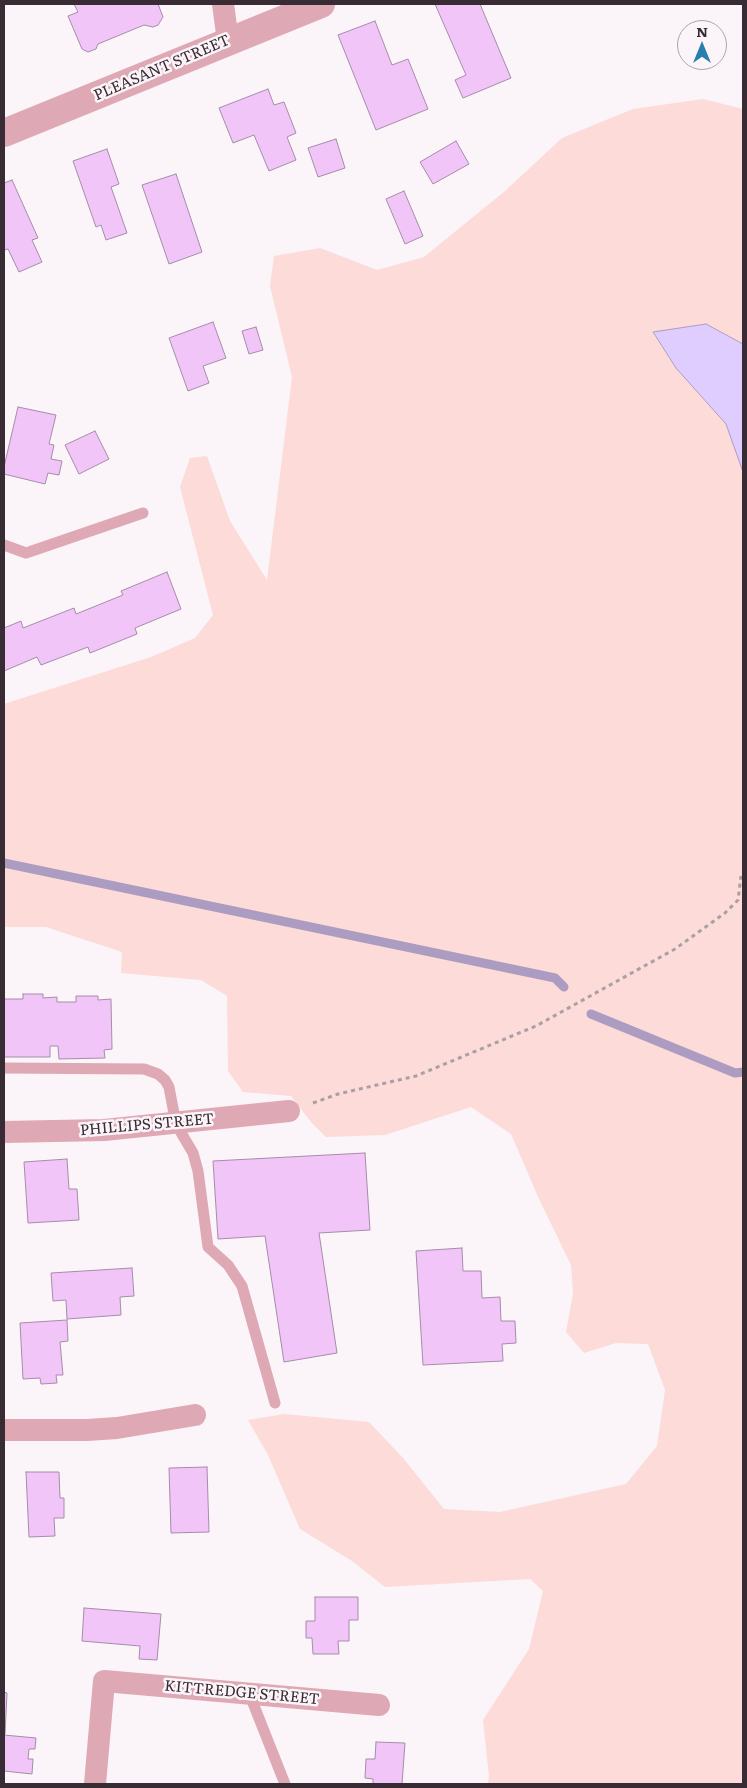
<!DOCTYPE html>
<html>
<head>
<meta charset="utf-8">
<style>
  body { margin:0 }
  #map { position:relative; width:747px; height:1788px; overflow:hidden; background:#fbf4f8; font-family:Literata,serif }
  canvas { display:block }
  .frame { position:absolute; inset:0; border:5px solid #392b33; pointer-events:none }
  .north { position:absolute; left:677px; top:20px; width:50px; height:50px; box-sizing:border-box; background:#fbf4f8; border:1px solid #ada4a9; border-radius:50%; rotate:0deg; font-size:14px; font-weight:700; line-height:20px; text-align:center; color:#392b33 }
  .north::after { content:''; display:block; margin:auto; width:18px; height:22px; background:#287fae; clip-path:polygon(50% 0,100% 100%,50% 72%,0 100%) }
</style>
</head>
<body>
<div id="map">
<canvas width="747" height="1788"></canvas>
<div class="frame"></div>
<div class="north">N</div>
</div>
<script>
const ctx = document.querySelector('canvas').getContext('2d');
ctx.lineJoin = 'round';
function fillPath(path, color) { ctx.fillStyle = color; ctx.fill(path, 'evenodd'); }
const shape = rows => new Path2D(rows.map(r => 'M' + r).join(''));
function strokePath(path, color, width, dash) { ctx.strokeStyle = color; ctx.lineWidth = width; ctx.lineCap = dash ? 'butt' : 'round'; ctx.setLineDash(dash || []); ctx.stroke(path); }
function write(font, color, halo, rows, align = 'center') {
  ctx.font = font + ' Literata,serif'; ctx.lineWidth = 5; ctx.setLineDash([]); ctx.textBaseline = 'middle'; ctx.strokeStyle = halo; ctx.fillStyle = color; for (const [text, x, y, turn = 0] of rows) {
    ctx.save(); ctx.translate(x, y); ctx.rotate((+turn || 0) * Math.PI / 180); ctx.textAlign = isNaN(turn) ? turn : align; if (halo) ctx.strokeText(text, 0, 0); ctx.fillText(text, 0, 0); ctx.restore();
  }
}
fillPath(shape([
  [703,99,743,109,743,344,706,324,653,333,676,368,726,424,743,472,743,1784,488,1784,489,1776,483,1720,529,1649,543,1591,530,1579,385,1587,352,1561,300,1529,268,1455,248,1420,284,1414,369,1422,403,1458,444,1509,500,1512,626,1484,657,1446,665,1390,648,1344,616,1343,584,1353,566,1332,573,1294,571,1265,539,1199,511,1134,471,1107,385,1135,326,1137,311,1122,291,1096,243,1092,228,1071,227,996,201,980,121,973,122,952,46,927,4,927,4,704,151,657,195,638,213,615,180,487,190,458,207,456,230,521,267,580,292,377,270,286,274,256,320,248,377,270,424,257,505,191,562,138,633,109]
]), '#fcdbd8');
const water = shape([
  [706,324,743,344,743,472,726,424,676,368,653,332,706,324]
]);
fillPath(water, '#decdfe');
strokePath(water, '#ac9cc1', 1);
strokePath(shape([
  [4,863,555,978,564,987],
  [591,1014,735,1073,743,1072]
]), '#ac9cc1', 9);
const building = shape([
  [74,4,158,4,163,17,158,25,153,27,144,25,98,44,96,49,88,52,82,49,68,16,78,12,74,4],
  [435,4,480,4,511,78,463,98,455,80,466,75,435,4],
  [375,21,392,65,408,59,428,109,376,130,338,35,375,21],
  [268,89,274,105,284,102,296,133,287,137,296,160,269,171,254,135,233,143,219,108,268,89],
  [336,139,345,168,318,177,308,148,336,139],
  [456,141,469,164,433,184,420,162,456,141],
  [107,149,119,184,111,187,127,233,106,240,101,225,96,227,73,161,107,149],
  [176,174,202,252,169,264,142,185,176,174],
  [12,180,38,238,32,240,42,262,19,272,8,249,4,250,4,183,12,180],
  [404,191,423,236,405,244,386,199,404,191],
  [213,322,226,358,203,366,209,383,188,391,169,338,213,322],
  [256,327,263,350,249,354,242,331,256,327],
  [18,407,56,415,49,444,54,445,51,459,62,461,59,475,48,473,45,484,4,474,4,467,18,407],
  [95,431,109,459,79,474,65,445,95,431],
  [167,572,181,609,135,628,137,634,90,653,88,647,41,665,37,657,4,671,4,628,21,621,23,628,74,608,76,614,123,595,121,591,167,572],
  [23,994,43,994,43,998,57,997,57,1002,76,1002,76,996,98,996,98,1000,111,999,112,1049,104,1050,105,1058,59,1059,58,1046,50,1046,50,1057,4,1057,4,999,23,999,23,994],
  [365,1153,370,1230,319,1233,337,1353,284,1362,265,1236,218,1239,213,1161,365,1153],
  [67,1159,69,1189,77,1189,79,1220,28,1223,24,1162,67,1159],
  [462,1248,463,1271,481,1271,482,1298,500,1297,501,1321,515,1321,516,1343,502,1344,503,1361,423,1365,416,1251,462,1248],
  [132,1268,134,1296,120,1297,121,1315,67,1319,66,1300,53,1301,51,1273,132,1268],
  [67,1320,68,1341,60,1342,63,1375,56,1375,57,1383,41,1384,40,1378,23,1379,20,1323,67,1320],
  [207,1467,209,1532,171,1533,169,1468,207,1467],
  [26,1472,59,1472,60,1498,64,1498,64,1518,54,1518,55,1536,29,1537,26,1472],
  [315,1597,358,1597,358,1620,349,1620,349,1641,338,1641,339,1654,313,1654,312,1638,306,1638,306,1621,315,1621,315,1597],
  [84,1608,161,1614,157,1660,139,1659,140,1646,82,1641,84,1608],
  [4,1692,7,1693,5,1734,4,1733,4,1692],
  [4,1735,36,1738,35,1749,29,1749,28,1759,33,1759,32,1774,4,1771,4,1735],
  [376,1742,405,1743,402,1784,373,1784,373,1779,365,1778,366,1759,375,1759,376,1742]
]);
fillPath(building, '#f2c5f9');
strokePath(building, '#a58ca9', 1);
strokePath(shape([
  [313,1103,338,1094,416,1076,536,1026,675,949,725,913,738,900,741,876]
]), '#a99fa5', 3, [4, 4]);
strokePath(shape([
  [4,545,26,553,143,513],
  [4,1068,144,1069,158,1074,165,1080,169,1087,176,1124,193,1153,198,1171,208,1247,228,1265,242,1286,275,1403],
  [249,1693,285,1784]
]), '#dea8b4', 11);
strokePath(shape([
  [223,4,228,41],
  [4,1132,104,1130,289,1111],
  [4,1430,87,1430,117,1428,195,1415],
  [95,1784,104,1681,379,1705]
]), '#dea8b4', 22);
strokePath(shape([
  [4,133,321,4]
]), '#dea8b4', 28);
write('15px', '#392b33', '#fbf4f8', [
  ["PLEASANT STREET",162,68,-23],
  ["PHILLIPS STREET",147,1125,-5],
  ["KITTREDGE STREET",242,1693,5]
]);
</script>
</body>
</html>
